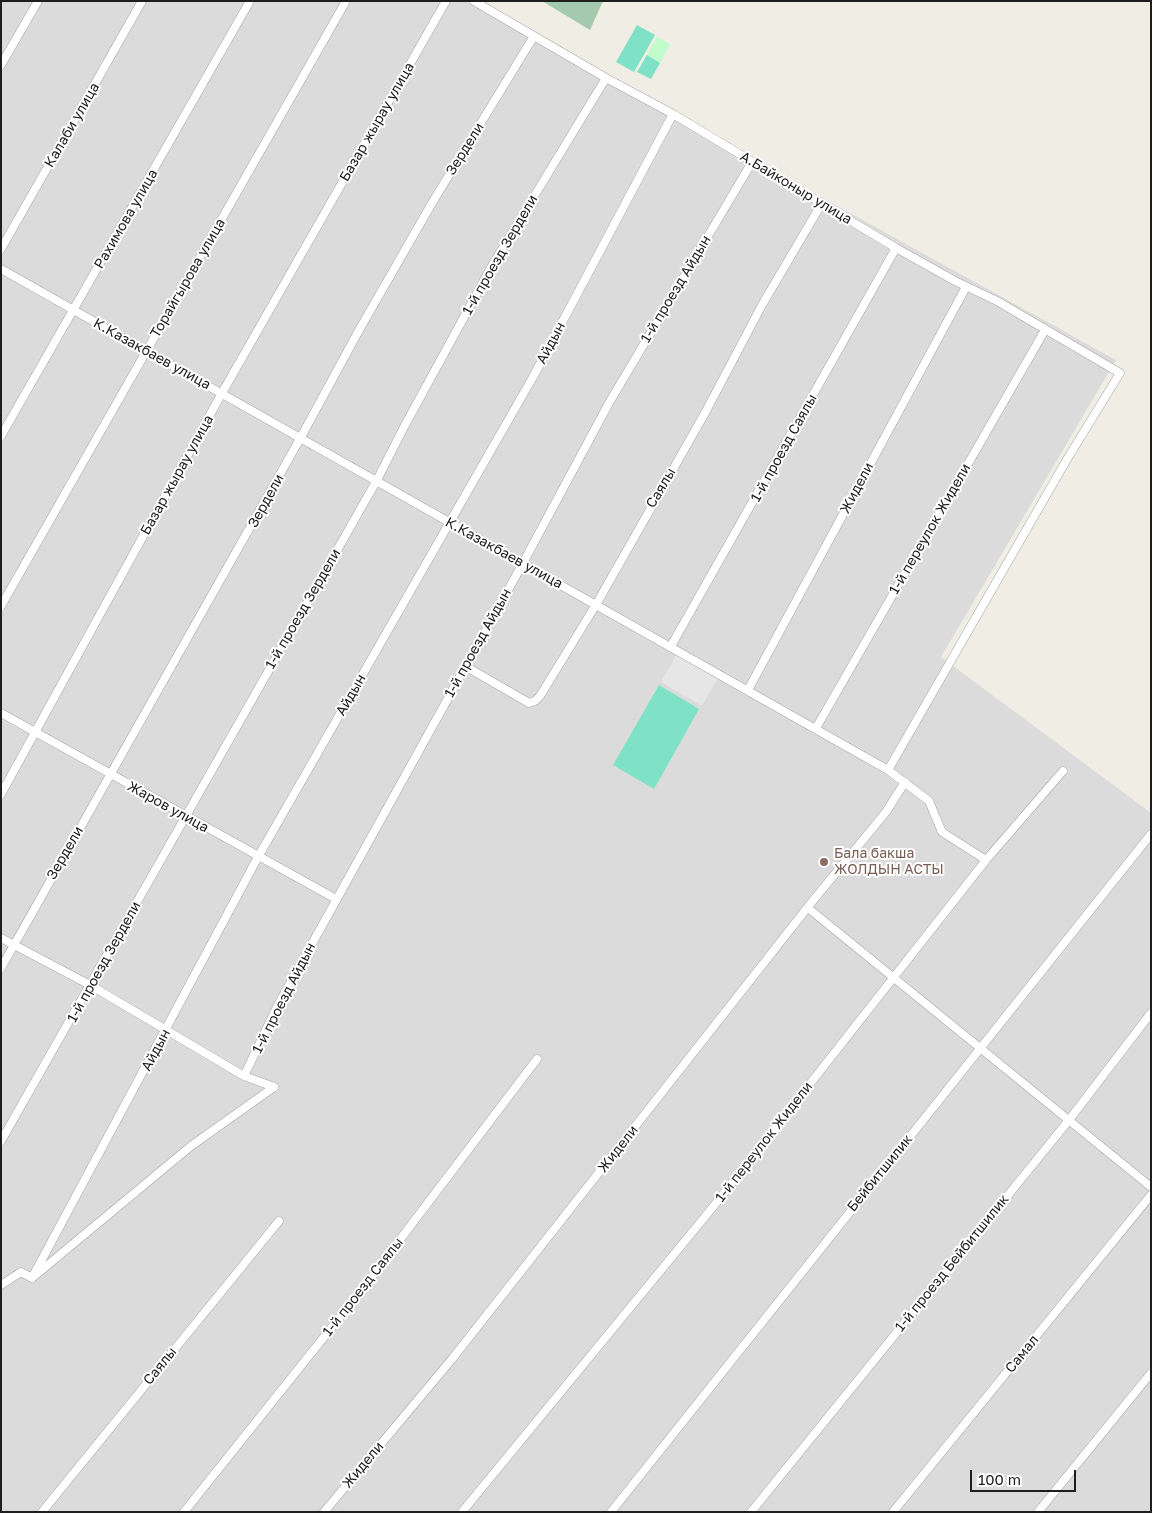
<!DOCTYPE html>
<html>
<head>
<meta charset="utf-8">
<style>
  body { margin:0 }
  #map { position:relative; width:1152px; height:1513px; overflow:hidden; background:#f0ede4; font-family:"Golos Text",sans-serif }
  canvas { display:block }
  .frame { position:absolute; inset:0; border:2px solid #1e1e1e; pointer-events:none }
  .scale { position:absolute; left:970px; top:1470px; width:106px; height:22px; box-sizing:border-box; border:2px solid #1e1e1e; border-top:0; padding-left:6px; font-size:15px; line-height:18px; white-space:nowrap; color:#1e1e1e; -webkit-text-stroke:4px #fff; paint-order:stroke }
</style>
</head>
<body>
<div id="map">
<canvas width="1152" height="1513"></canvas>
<div class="frame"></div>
<div class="scale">100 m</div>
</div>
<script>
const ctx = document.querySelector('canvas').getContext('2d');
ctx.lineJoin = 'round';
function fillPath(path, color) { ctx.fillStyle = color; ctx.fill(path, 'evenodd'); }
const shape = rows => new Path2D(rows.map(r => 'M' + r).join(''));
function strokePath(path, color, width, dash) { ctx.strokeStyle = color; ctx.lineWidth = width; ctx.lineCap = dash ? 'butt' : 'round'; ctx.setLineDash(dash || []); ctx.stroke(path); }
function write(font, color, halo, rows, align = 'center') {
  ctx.font = font + ' "Golos Text",sans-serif'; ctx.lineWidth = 4; ctx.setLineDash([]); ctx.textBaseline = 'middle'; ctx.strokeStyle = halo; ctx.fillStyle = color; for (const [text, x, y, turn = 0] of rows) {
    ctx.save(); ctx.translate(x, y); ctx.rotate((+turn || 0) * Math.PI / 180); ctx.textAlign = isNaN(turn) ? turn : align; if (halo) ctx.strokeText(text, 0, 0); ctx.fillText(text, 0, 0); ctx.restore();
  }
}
fillPath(shape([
  [1,1,466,1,1116,360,941,657,1151,813,1151,1512,1,1512]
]), '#dcdbdb');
fillPath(shape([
  [542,1,603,1,590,30]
]), '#a4c9ae');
fillPath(shape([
  [657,37,670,44,660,63,647,55]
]), '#bffbcb');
fillPath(shape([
  [637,25,655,35,634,72,616,62],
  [647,55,660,63,651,79,637,72],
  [659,685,699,709,654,789,613,765]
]), '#7fe2c7');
fillPath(shape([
  [679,650,720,674,702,706,661,682]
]), '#e6e6e6');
const minor = shape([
  [474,1,606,78,673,114,896,248,955,281,997,301,1120,373,1066,461,888,770],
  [1,65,38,1],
  [1,249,142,1],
  [1,269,888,770,929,801,942,832,986,860],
  [1,436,250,1],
  [1,606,346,1],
  [671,646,896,248],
  [465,666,529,703,535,701,540,696,597,603,705,413,762,305,822,203],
  [748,690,966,287],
  [1,713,336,899],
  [816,728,1045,330],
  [1,794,222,393,446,1],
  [808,908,1151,1187],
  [1,938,90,985,244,1076,274,1087],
  [1,968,301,437,358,332,432,203,534,36],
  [244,1076,277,1007,523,563,609,403,752,162],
  [1,1141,377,480,404,427,493,264,606,78],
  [32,1278,258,857,533,377,673,114],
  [1,1285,21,1272,32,1278,191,1146,274,1087],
  [42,1512,279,1221],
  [184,1512,364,1287,537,1059],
  [324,1512,452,1359,811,903,886,812,905,782],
  [462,1512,717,1202,986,860,1063,771],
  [611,1512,1151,834],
  [751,1512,1069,1120,1151,1013],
  [893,1512,1151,1195],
  [1038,1512,1151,1373]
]);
strokePath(minor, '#a5a5a5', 9);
strokePath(minor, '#fff', 8);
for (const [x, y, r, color] of [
  [824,862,5,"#8d6e63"]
]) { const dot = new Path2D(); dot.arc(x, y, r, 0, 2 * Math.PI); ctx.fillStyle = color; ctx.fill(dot); strokePath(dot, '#fff', 2); }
write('14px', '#1e1e1e', '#fff', [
  ["Базар жырау улица",377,122,-60],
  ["Калаби улица",72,125,-60],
  ["Зердели",465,149,-58],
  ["А.Байконыр улица",796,188,31],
  ["Рахимова улица",126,219,-60],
  ["1-й проезд Зердели",500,255,-60],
  ["Торайгырова улица",188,278,-60],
  ["1-й проезд Айдын",676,289,-59],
  ["Айдын",551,343,-62],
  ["К.Казакбаев улица",152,354,29],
  ["1-й проезд Саялы",784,448,-61],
  ["Базар жырау улица",177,475,-61],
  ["Саялы",661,488,-59],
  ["Жидели",857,488,-62],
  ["Зердели",266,501,-61],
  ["1-й переулок Жидели",930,529,-60],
  ["К.Казакбаев улица",504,553,29],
  ["1-й проезд Зердели",303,609,-60],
  ["1-й проезд Айдын",478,643,-61],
  ["Айдын",351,695,-60],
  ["Жаров улица",168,807,29],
  ["Зердели",65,853,-60],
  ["1-й проезд Зердели",104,962,-61],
  ["1-й проезд Айдын",284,998,-63],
  ["Айдын",156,1050,-62],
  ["1-й переулок Жидели",764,1142,-52],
  ["Жидели",618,1149,-52],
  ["Бейбитшилик",880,1173,-51],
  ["1-й проезд Бейбитшилик",952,1263,-51],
  ["1-й проезд Саялы",363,1287,-52],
  ["Самал",1022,1354,-51],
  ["Саялы",160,1366,-51],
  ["Жидели",363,1465,-50]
]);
write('14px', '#785e54', '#fff', [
  ["Бала бакша",834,854],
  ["ЖОЛДЫН АСТЫ",834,870]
], 'left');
</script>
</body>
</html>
